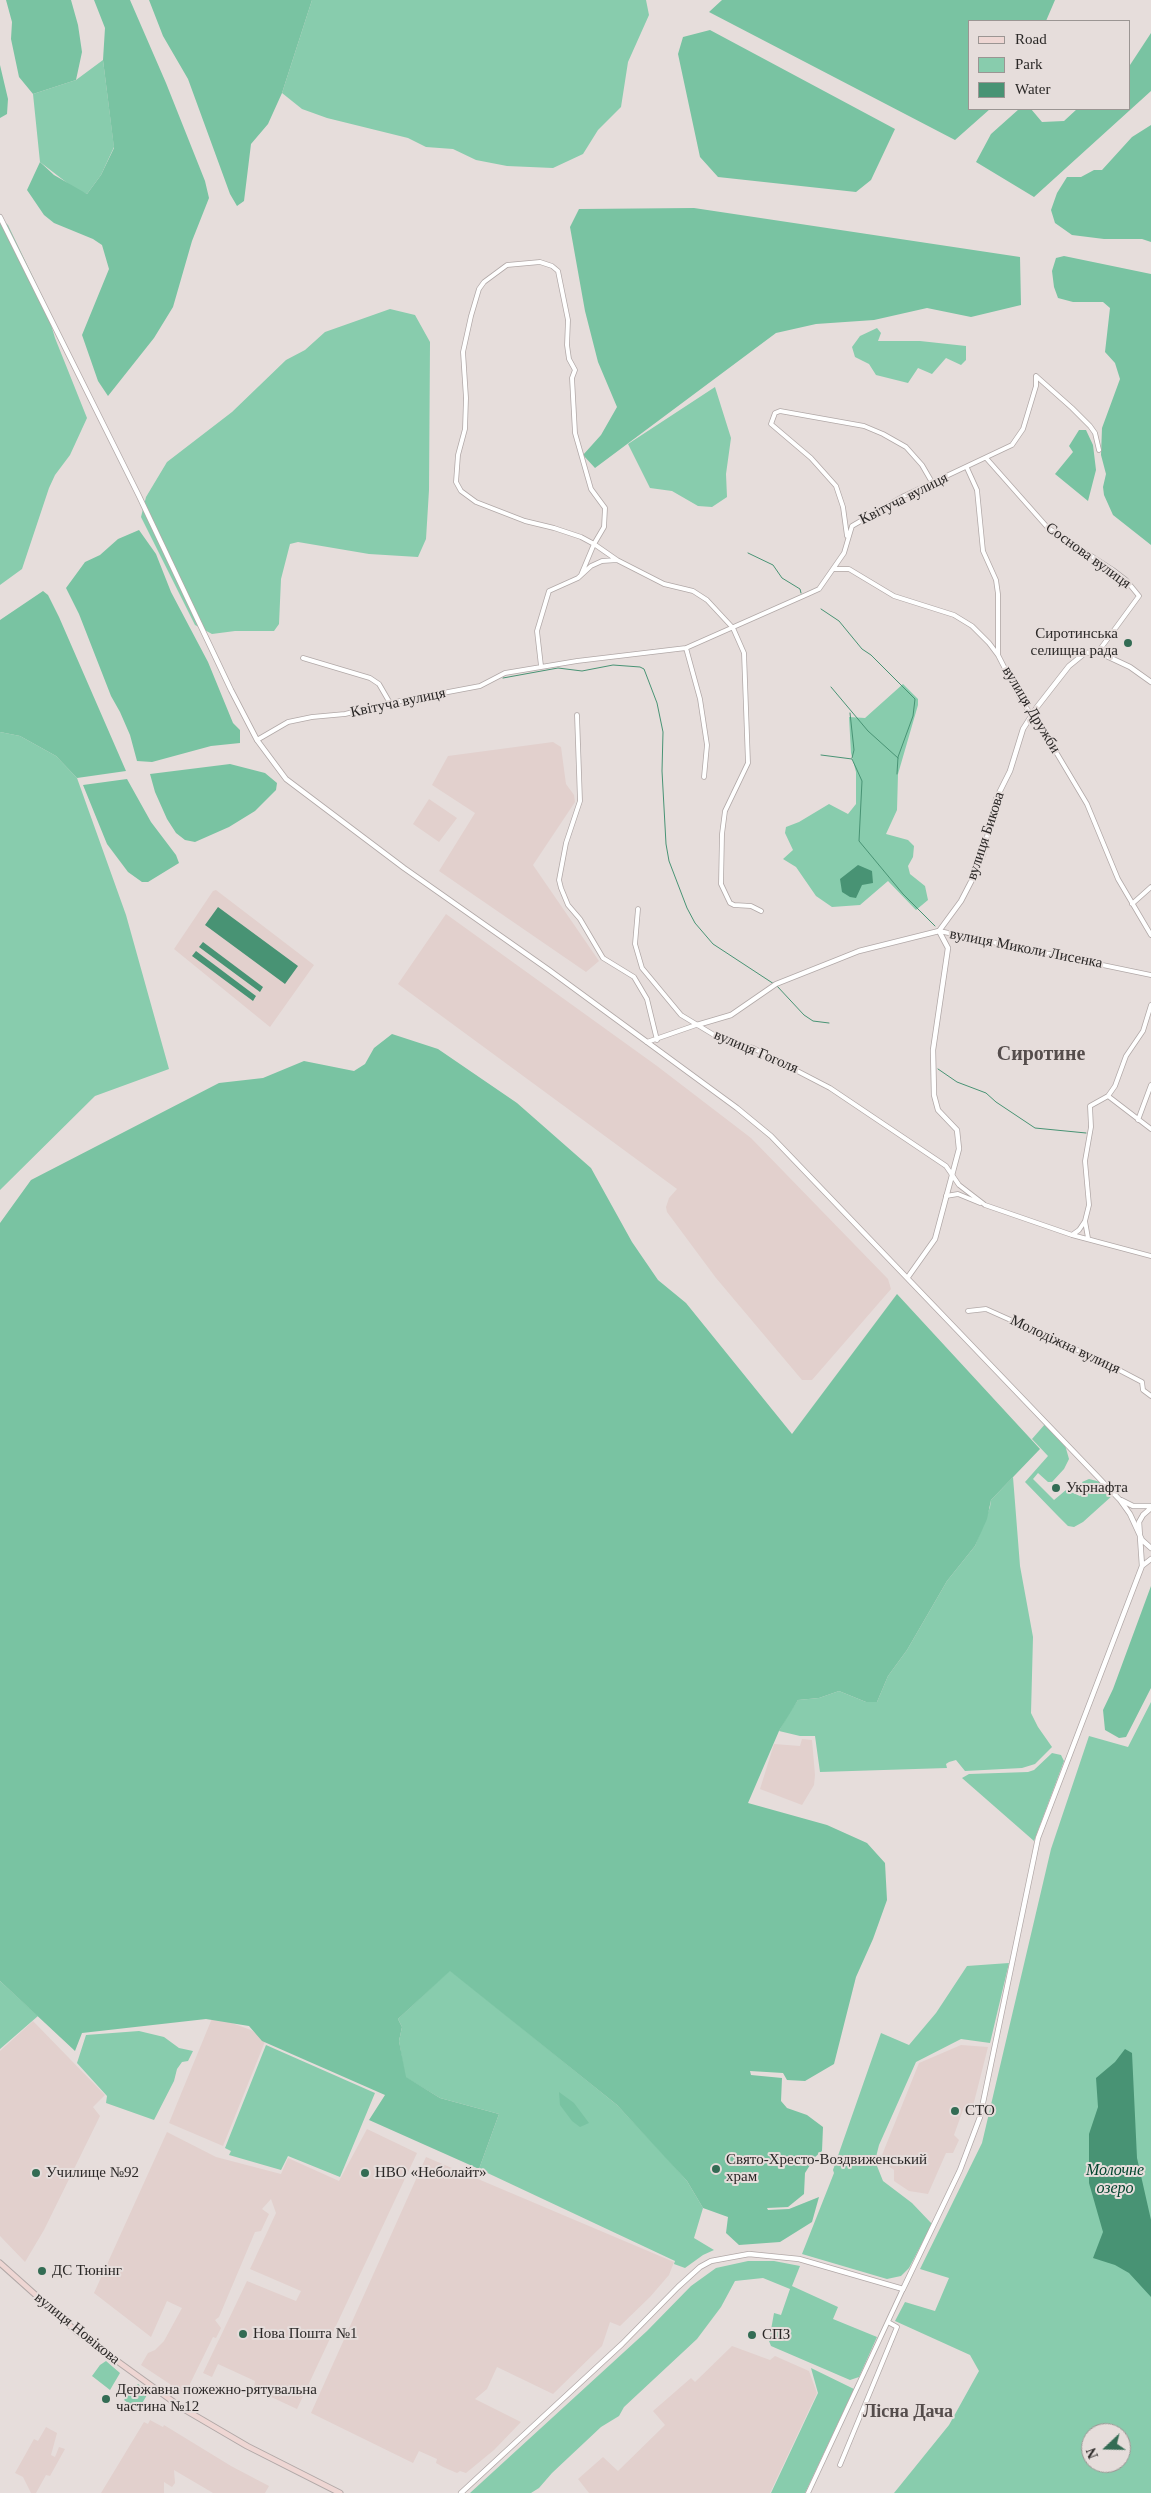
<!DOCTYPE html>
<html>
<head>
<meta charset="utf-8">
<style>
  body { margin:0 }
  #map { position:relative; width:1151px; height:2493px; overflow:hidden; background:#e6dddb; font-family:Georgia,serif }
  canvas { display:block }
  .legend { position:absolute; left:968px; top:20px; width:162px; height:90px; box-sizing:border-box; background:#e6dddb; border:1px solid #9b9593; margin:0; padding:6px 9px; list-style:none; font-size:15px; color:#2b2827 }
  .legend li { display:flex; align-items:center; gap:10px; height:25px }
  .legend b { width:25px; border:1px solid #9b9593 }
  .north { position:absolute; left:1081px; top:2423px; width:50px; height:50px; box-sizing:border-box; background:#e6dddb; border:1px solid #9b9593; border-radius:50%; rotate:249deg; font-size:14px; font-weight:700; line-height:20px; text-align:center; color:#2b2827 }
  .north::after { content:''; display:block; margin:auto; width:18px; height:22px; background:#336c54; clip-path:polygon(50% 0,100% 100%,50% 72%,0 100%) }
</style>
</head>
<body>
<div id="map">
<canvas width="1151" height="2493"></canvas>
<ul class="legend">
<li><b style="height:6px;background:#eed6d3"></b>Road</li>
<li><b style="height:14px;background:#88ccad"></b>Park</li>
<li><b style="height:14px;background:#489374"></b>Water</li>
</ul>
<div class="north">N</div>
</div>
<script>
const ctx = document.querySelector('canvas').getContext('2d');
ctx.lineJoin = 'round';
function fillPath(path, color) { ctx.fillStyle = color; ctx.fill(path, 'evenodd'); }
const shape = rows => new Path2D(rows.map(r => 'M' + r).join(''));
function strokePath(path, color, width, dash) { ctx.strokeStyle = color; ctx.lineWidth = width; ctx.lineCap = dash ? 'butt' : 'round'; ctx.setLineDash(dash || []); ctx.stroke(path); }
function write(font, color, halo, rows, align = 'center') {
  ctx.font = font + ' Georgia,serif'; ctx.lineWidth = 4; ctx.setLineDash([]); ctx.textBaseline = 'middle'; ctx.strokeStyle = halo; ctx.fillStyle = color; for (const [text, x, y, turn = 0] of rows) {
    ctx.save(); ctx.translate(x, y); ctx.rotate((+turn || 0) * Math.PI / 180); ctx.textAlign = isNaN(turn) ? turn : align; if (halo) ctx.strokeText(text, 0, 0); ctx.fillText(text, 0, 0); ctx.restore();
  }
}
fillPath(shape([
  [553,742,561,747,566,784,574,795,575,802,533,865,599,961,586,972,439,871,475,813,432,785,448,756],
  [429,799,457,818,439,842,413,824],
  [216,890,314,965,270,1027,174,949,213,891],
  [446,914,657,1066,751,1138,888,1279,891,1289,812,1380,802,1380,716,1278,667,1212,666,1207,669,1198,677,1189,398,984],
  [802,1739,812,1740,815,1775,814,1785,802,1805,760,1789,774,1744,800,1746],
  [213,2016,251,2030,266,2039,223,2146,169,2123],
  [33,2021,105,2095,93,2107,100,2116,44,2230,25,2262,0,2236,0,2051],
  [961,2045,988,2047,972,2110,964,2107,954,2135,959,2140,953,2153,946,2153,928,2194,909,2191,894,2181,894,2170,880,2160,919,2063],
  [367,2129,417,2153,297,2409,254,2389,255,2381,218,2364,212,2377,203,2373,247,2281,296,2301,301,2291,250,2269,276,2213,271,2199,262,2209,269,2214,261,2231,255,2232,219,2317,215,2320,221,2328,216,2338,213,2337,185,2394,141,2365,148,2353,155,2350,164,2341,182,2308,167,2301,151,2337,94,2293,167,2132,216,2157,281,2174,288,2158,339,2181],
  [426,2157,674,2262,669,2275,650,2297,620,2326,610,2322,602,2346,553,2394,497,2367,487,2389,475,2399,521,2422,494,2450,466,2473,460,2471,457,2473,443,2467,436,2463,437,2459,419,2451,413,2463,311,2413],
  [732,2346,770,2360,775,2356,809,2371,817,2393,770,2493,589,2493,578,2479,603,2457,618,2471,665,2425,653,2411,691,2378,695,2382],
  [150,2420,163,2427,164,2425,231,2466,269,2486,265,2493,213,2493,174,2470,175,2483,172,2487,164,2482,164,2493,101,2493,144,2422,148,2424],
  [46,2427,57,2433,51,2455,55,2457,59,2447,65,2449,50,2476,46,2475,36,2493,31,2493,23,2477,15,2473,34,2439,38,2441]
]), '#e2d0cd');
fillPath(shape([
  [312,0,646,0,649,15,628,62,621,107,598,130,583,154,553,168,507,166,476,160,453,149,426,147,408,138,327,118,302,109,282,93],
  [103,60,114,147,101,175,87,194,75,189,40,162,33,94,76,80],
  [0,218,8,225,43,298,55,338,87,418,70,455,55,475,49,488,22,569,0,585],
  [390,309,415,315,430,342,429,490,426,539,418,557,369,554,298,542,290,544,281,579,279,624,274,631,235,631,212,634,195,625,141,517,146,497,167,462,232,412,286,360,305,350,325,332],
  [877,328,881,333,878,341,920,341,966,346,966,360,961,365,946,358,932,374,918,368,908,383,876,375,869,364,855,357,852,347,860,336],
  [715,387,731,438,726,474,727,497,712,507,698,506,672,491,650,488,628,444],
  [903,684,918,699,918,705,898,774,897,810,886,834,908,840,914,846,913,857,908,866,910,874,925,886,928,900,916,910,888,881,860,905,832,907,816,896,796,867,783,859,793,850,785,833,786,827,799,822,829,804,848,814,856,804,856,772,851,753,849,717,865,718],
  [0,732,20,736,56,756,77,778,126,915,169,1069,95,1096,0,1190],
  [1046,1423,1065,1445,1069,1459,1064,1469,1052,1482,1048,1482,1038,1473,1033,1479,1054,1500,1066,1490,1080,1496,1087,1490,1082,1482,1089,1479,1101,1482,1113,1495,1083,1522,1074,1527,1068,1526,1057,1515,1025,1482,1048,1456,1032,1439],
  [1013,1477,1020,1566,1033,1637,1031,1713,1038,1727,1052,1747,1035,1764,1022,1768,965,1771,956,1760,949,1762,946,1764,947,1768,820,1772,815,1736,800,1736,779,1731,789,1713,798,1700,819,1698,839,1691,866,1702,877,1702,888,1676,907,1650,947,1581,975,1546,990,1507,991,1500],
  [1151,1702,1151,2493,894,2493,949,2425,979,2371,970,2355,895,2321,905,2302,935,2311,949,2278,920,2269,982,2143,1051,1849,1089,1736,1128,1747],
  [1091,2433,1121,2433,1121,2463,1091,2463],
  [1052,1753,1061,1755,1064,1761,1034,1841,962,1778,969,1774,1028,1772,1034,1770],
  [1009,1963,990,2043,961,2039,916,2062,879,2145,875,2161,883,2181,912,2203,932,2224,909,2268,901,2276,887,2279,802,2254,834,2173,833,2170,881,2033,909,2045,936,2013,967,1966],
  [450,1970,617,2105,665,2156,687,2181,703,2208,694,2238,714,2250,703,2255,685,2268,674,2264,675,2261,479,2169,499,2114,440,2098,405,2077,399,2041,402,2027,398,2019],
  [0,1981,38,2016,0,2049],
  [139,2031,164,2037,179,2048,193,2051,188,2061,182,2062,177,2069,174,2081,154,2120,106,2103,107,2096,77,2063,86,2035],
  [266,2045,375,2093,340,2177,288,2156,281,2170,229,2155,231,2151,225,2148],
  [748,2261,774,2261,800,2266,792,2286,838,2307,833,2319,877,2337,859,2377,850,2380,771,2346,769,2341,774,2313,781,2315,790,2289,763,2278,735,2281,721,2307,697,2339,624,2407,619,2416,601,2427,552,2473,539,2488,531,2493,470,2493,647,2331,691,2286,716,2268],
  [106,2361,120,2373,110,2390,92,2376,100,2365],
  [811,2368,854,2389,805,2493,771,2493,818,2393],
  [138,2384,145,2389,147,2395,138,2410,124,2400]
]), '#88ccad');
fillPath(shape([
  [6,0,71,0,78,25,82,52,76,80,33,94,19,77,11,39,12,22],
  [94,0,130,0,166,83,205,181,209,198,192,241,173,307,154,338,108,396,98,381,82,335,109,269,102,245,93,239,54,223,44,215,27,190,40,162,54,175,87,194,101,175,114,148,103,60,105,28],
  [149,0,312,0,282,93,268,124,251,144,244,201,237,206,230,194,188,79,163,36],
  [722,0,1055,0,1046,21,970,21,970,109,990,109,955,140,709,12],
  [710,30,895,129,871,180,856,192,718,177,700,157,678,54,683,37],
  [1151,33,1151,91,1034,197,976,162,991,134,1019,109,1031,109,1042,122,1064,121,1077,109,1130,109,1130,65],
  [0,65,8,99,7,114,0,118],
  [1151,125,1151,242,1142,239,1104,239,1072,235,1055,223,1051,210,1057,193,1067,177,1081,177,1094,170,1102,170,1132,137],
  [694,208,1020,257,1021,305,971,317,927,308,874,320,816,324,776,333,595,468,583,455,601,435,617,407,598,362,585,311,570,227,579,209],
  [1064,256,1151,274,1151,545,1113,515,1104,495,1103,487,1106,474,1101,455,1102,428,1120,379,1115,363,1105,352,1110,308,1103,302,1073,302,1058,298,1054,287,1052,271,1056,258],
  [1079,430,1086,430,1093,445,1096,470,1088,501,1055,474,1073,452,1069,446],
  [139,530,156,554,171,592,208,662,233,723,240,730,240,743,211,746,152,762,137,761,130,735,120,712,111,696,79,614,66,588,85,562,100,555,118,539],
  [43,591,48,595,59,617,126,771,77,778,56,756,20,736,0,732,0,620],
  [230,764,265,773,277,783,276,790,255,811,229,827,195,842,185,840,176,833,167,819,155,792,150,774],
  [127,779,151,822,176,855,179,863,148,882,142,882,128,872,107,844,83,785],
  [392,1034,438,1049,517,1103,591,1168,632,1242,658,1280,686,1303,792,1434,897,1294,1040,1449,991,1500,987,1519,975,1546,947,1581,907,1650,888,1676,877,1702,866,1702,839,1691,819,1698,798,1700,779,1731,748,1803,827,1825,867,1843,885,1863,887,1900,873,1939,856,1977,834,2064,805,2081,787,2080,783,2073,750,2071,751,2075,782,2078,781,2101,787,2108,807,2115,823,2127,822,2151,815,2157,805,2173,804,2194,788,2207,767,2208,768,2210,789,2209,819,2197,812,2222,780,2242,739,2245,726,2233,728,2217,703,2208,687,2181,617,2105,450,1971,398,2019,402,2027,399,2041,406,2077,440,2098,499,2114,479,2169,369,2120,385,2095,262,2041,249,2026,206,2019,82,2033,75,2051,0,1981,0,1223,31,1180,219,1083,263,1078,304,1061,354,1071,365,1064,374,1048],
  [1151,1586,1151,1688,1126,1737,1119,1738,1105,1730,1103,1710,1113,1689],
  [559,2092,574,2103,589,2123,580,2127,572,2121,560,2105]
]), '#79c3a2');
fillPath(shape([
  [858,865,872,871,873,883,862,885,856,898,850,897,842,892,840,879],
  [218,907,298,966,285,984,205,925],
  [203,942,263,987,260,992,199,947],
  [196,951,256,996,253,1001,192,956],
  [1125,2049,1132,2053,1137,2158,1151,2220,1151,2297,1129,2273,1115,2265,1093,2258,1103,2232,1089,2183,1089,2134,1098,2107,1096,2078,1115,2062]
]), '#489374');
strokePath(shape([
  [748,553,773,565,782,578,800,589,801,593],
  [821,609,839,621,862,649,871,655,915,699,913,716,898,757,897,774],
  [503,678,558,668,582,671,613,665,640,667,644,669,657,703,663,732,662,771,666,844,669,861,687,908,695,923,713,944,774,984],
  [831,687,868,731,898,758],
  [850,713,854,750,852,758],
  [821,755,852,759,862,781,859,841,903,894,935,926],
  [777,986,804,1015,813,1021,829,1023],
  [938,1069,957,1082,986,1093,996,1102,1035,1128,1086,1133]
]), '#489374', 1);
const minor = shape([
  [1036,376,1072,408,1090,426,1095,433,1099,450],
  [987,459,1048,528,1113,570,1126,580,1139,596,1098,652],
  [967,468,977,490,983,551,996,580,998,594,998,655],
  [847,536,843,507,836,486,811,458,771,424,775,413,780,411,864,426,883,434,906,447,922,465,933,484],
  [833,569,849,569,894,596,954,615,972,626,989,643,998,655,1021,700,1053,747,1087,804,1118,879,1151,935],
  [581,575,594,544,604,527,605,508,591,489,575,433,572,378,575,370,569,359,567,345,568,320,558,271,552,266,540,262,507,265,484,282,479,289,471,316,463,352,466,398,465,429,458,455,456,482,461,491,476,502,525,521,554,528,581,537,594,544,617,560],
  [686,648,700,699,707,745,704,777],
  [303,658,370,678,379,684,390,703],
  [541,666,537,631,549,591,578,578,591,566,602,561,617,560,664,584,693,591,707,600,733,628,744,653,748,763,725,811,722,834,721,884,730,903,734,905,751,906,761,911],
  [577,715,580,801,566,843,559,880,561,888,568,905,580,919,603,958,634,977,647,999,657,1040],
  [257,740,288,722,312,717,345,714,390,703,480,686,505,673,577,661,686,648,808,594,819,589,844,553,852,526,904,496,1012,445,1023,429,1036,386,1036,376],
  [1132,904,1151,887],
  [638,909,635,944,642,968,681,1015,719,1038,753,1048,830,1088,946,1166,959,1185,985,1205,1072,1235,1151,1256],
  [939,931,1151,975],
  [647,1042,696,1025],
  [1108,1096,1151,1129],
  [1138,1120,1151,1085],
  [946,1196,958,1194,980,1203],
  [1072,1235,1079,1230,1085,1221],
  [1088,1238,1085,1221,1089,1205,1085,1161,1091,1127,1090,1106,1108,1096,1115,1086,1126,1056,1143,1031,1151,1005],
  [968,1311,986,1309,1102,1361,1142,1382,1143,1390,1151,1396],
  [840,2465,897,2327,888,2322],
  [808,2493,903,2289]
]);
const tertiary = shape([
  [0,217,139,496,231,690,257,740,286,779,404,868,549,970,737,1108,771,1136,1120,1500,1130,1514,1142,1540,1151,1548],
  [697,1025,731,1015,776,984,834,961,859,951,939,931,961,901,974,876,983,855,996,799,1010,771,1023,729,1037,707,1069,666,1085,653,1098,652,1130,667,1151,682],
  [908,1277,935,1239,959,1149,957,1130,938,1110,934,1095,933,1050,948,948,939,931],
  [1121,1500,1133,1506,1151,1506],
  [1142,1566,1151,1559],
  [461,2493,622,2344,678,2287,700,2267,711,2261,749,2254,799,2259,903,2289,960,2170,980,2117,1038,1838,1142,1566,1139,1522,1143,1515,1151,1508]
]);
const secondary = shape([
  [0,2263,77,2332,182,2408,247,2446,340,2493]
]);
strokePath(minor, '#b1a8a7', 5.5);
strokePath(tertiary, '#b1a8a7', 6);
strokePath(secondary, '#b1a8a7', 7);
strokePath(minor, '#fff', 4);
strokePath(tertiary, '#fff', 4.5);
strokePath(secondary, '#eed6d3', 5);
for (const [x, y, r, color] of [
  [1128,643,5,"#336c54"],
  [1056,1488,5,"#336c54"],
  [955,2111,5,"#336c54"],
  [716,2169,5,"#336c54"],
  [36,2173,5,"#336c54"],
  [365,2173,5,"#336c54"],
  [42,2271,5,"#336c54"],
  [243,2334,5,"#336c54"],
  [752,2335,5,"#336c54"],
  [106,2399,5,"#336c54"]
]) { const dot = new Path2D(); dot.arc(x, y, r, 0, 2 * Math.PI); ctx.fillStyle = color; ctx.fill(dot); strokePath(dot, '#e6dddb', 2); }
write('15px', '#2b2827', '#e6dddb', [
  ["Квітуча вулиця",904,499,-27],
  ["Соснова вулиця",1088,556,36],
  ["Квітуча вулиця",398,703,-12],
  ["вулиця Дружби",1031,710,59],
  ["вулиця Бикова",986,836,-72],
  ["вулиця Миколи Лисенка",1026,949,11],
  ["вулиця Гоголя",756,1052,23],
  ["Молодіжна вулиця",1065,1345,25],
  ["вулиця Новікова",77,2329,39]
]);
write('15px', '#2b2827', '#e6dddb', [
  ["Сиротинська",1118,634,"right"],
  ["селищна рада",1118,651,"right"],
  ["Укрнафта",1066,1488],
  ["СТО",965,2111],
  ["Свято-Хресто-Воздвиженський",726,2160],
  ["храм",726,2177],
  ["Училище №92",46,2173],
  ["НВО «Неболайт»",375,2173],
  ["ДС Тюнінг",52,2271],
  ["Нова Пошта №1",253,2334],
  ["СПЗ",762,2335],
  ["Державна пожежно-рятувальна",116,2390],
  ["частина №12",116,2407]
], 'left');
write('italic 16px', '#02442e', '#e6dddb', [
  ["Молочне",1115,2171],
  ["озеро",1115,2189]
]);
write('bold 18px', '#554d4c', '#e6dddb', [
  ["Лісна Дача",908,2412]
]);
write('bold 20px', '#554d4c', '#e6dddb', [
  ["Сиротине",1041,1055]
]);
</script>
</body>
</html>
